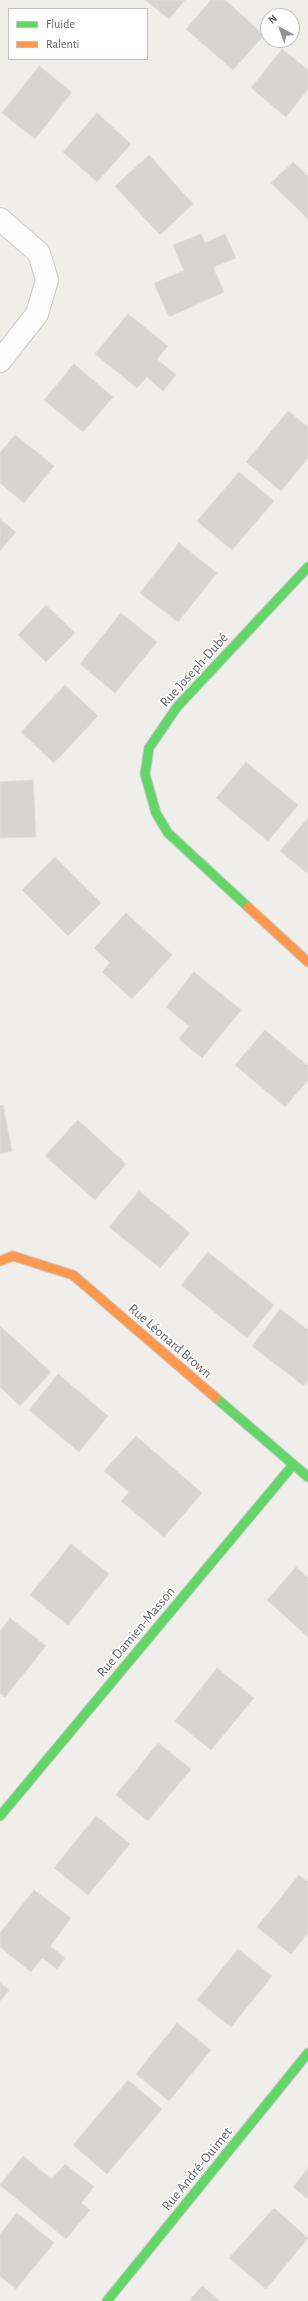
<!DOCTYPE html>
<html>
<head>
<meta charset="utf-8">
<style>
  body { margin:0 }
  #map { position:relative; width:308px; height:2301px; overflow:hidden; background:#efeeea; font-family:"Alegreya Sans",sans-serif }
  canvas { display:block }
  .legend { position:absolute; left:8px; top:8px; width:140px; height:52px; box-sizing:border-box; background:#fff; border:1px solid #bfc1c3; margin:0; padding:5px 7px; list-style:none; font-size:12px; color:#5f6368 }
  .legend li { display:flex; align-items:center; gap:8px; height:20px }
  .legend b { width:20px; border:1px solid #bfc1c3 }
  .north { position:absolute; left:260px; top:8px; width:40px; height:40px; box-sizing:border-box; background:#fff; border:1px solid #bfc1c3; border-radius:50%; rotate:320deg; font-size:11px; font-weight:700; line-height:16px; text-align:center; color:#5f6368 }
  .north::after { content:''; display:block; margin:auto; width:14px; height:18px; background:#919496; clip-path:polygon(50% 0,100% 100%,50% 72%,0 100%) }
</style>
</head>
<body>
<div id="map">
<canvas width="308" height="2301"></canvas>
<ul class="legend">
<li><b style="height:5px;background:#63d668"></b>Fluide</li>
<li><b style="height:5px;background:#ff974d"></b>Ralenti</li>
</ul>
<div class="north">N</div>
</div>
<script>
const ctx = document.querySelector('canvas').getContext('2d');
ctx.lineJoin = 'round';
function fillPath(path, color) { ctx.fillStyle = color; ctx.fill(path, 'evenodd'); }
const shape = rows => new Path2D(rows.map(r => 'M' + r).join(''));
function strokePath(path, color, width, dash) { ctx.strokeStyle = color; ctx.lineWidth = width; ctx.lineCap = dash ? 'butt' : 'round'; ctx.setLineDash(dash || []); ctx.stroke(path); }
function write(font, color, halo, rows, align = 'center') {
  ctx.font = font + ' "Alegreya Sans",sans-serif'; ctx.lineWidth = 3; ctx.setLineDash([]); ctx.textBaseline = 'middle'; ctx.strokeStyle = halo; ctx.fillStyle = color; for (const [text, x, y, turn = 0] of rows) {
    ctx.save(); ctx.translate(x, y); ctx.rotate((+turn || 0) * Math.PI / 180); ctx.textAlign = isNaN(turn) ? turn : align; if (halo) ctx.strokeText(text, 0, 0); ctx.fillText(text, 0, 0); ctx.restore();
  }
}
const building = shape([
  [145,0,185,0,169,19,145,0],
  [211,0,225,0,264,35,233,70,186,29,211,0],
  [282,49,308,70,308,89,286,117,251,88,282,49],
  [39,66,72,92,35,139,2,113,39,66],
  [97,113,131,144,97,182,63,152,97,113],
  [149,155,193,204,160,235,115,186,149,155],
  [293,162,308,176,308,219,271,183,293,162],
  [201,234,205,243,225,234,236,258,213,267,224,292,169,317,154,283,184,271,173,245,201,234],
  [128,314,168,346,157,359,176,375,163,391,147,377,137,388,95,354,128,314],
  [74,364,113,397,83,432,44,400,74,364],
  [288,411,308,427,308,458,281,491,246,462,288,411],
  [15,435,54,466,24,503,0,483,0,453,15,435],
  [239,472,274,501,232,550,197,521,239,472],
  [0,519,16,532,0,551,0,519],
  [179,543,217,573,178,622,140,593,179,543],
  [46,605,75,633,46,662,18,635,46,605],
  [121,613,157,642,115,693,80,664,121,613],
  [65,685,98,716,54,763,21,732,65,685],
  [246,762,298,805,268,841,216,798,246,762],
  [33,780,36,837,0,838,0,782,33,780],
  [308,818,308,874,280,851,308,818],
  [55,857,101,903,68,936,22,890,55,857],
  [126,913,172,955,132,999,102,972,110,963,94,948,126,913],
  [194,972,241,1010,202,1058,179,1039,189,1026,166,1007,194,972],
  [265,1030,308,1066,308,1080,285,1107,235,1065,265,1030],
  [3,1105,12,1151,0,1154,0,1106,3,1105],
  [78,1120,126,1164,95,1200,45,1156,78,1120],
  [139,1191,190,1233,160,1268,109,1227,139,1191],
  [208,1252,274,1305,247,1338,181,1285,208,1252],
  [280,1309,308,1330,308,1380,304,1386,252,1346,280,1309],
  [0,1326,51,1372,20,1406,0,1387,0,1326],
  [58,1374,108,1416,79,1452,29,1410,58,1374],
  [136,1436,202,1493,164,1537,121,1501,129,1492,104,1471,136,1436],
  [71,1544,109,1574,68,1625,30,1595,71,1544],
  [296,1567,308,1578,308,1637,267,1600,296,1567],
  [10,1618,46,1646,5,1697,0,1693,0,1631,10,1618],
  [217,1668,254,1698,211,1750,175,1721,217,1668],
  [158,1743,191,1769,148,1821,116,1795,158,1743],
  [96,1816,130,1844,88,1895,54,1868,96,1816],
  [299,1875,308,1882,308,1933,291,1954,257,1927,299,1875],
  [34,1890,71,1918,50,1946,65,1958,57,1969,42,1958,31,1972,0,1947,0,1933,34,1890],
  [238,1949,272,1976,231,2027,197,2000,238,1949],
  [0,1983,9,1990,0,2001,0,1983],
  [177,2023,211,2050,169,2101,136,2074,177,2023],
  [128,2080,162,2109,107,2174,73,2145,128,2080],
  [23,2156,52,2179,65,2164,94,2187,81,2203,90,2210,66,2239,0,2185,23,2156],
  [308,2168,308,2199,293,2187,308,2168],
  [274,2208,308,2238,266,2289,229,2258,274,2208],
  [17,2213,54,2243,16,2289,0,2276,0,2234,17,2213],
  [202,2286,220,2301,192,2301,190,2300,202,2286]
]);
fillPath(building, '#d6d5d3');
strokePath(building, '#deddd9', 1);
const street = shape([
  [0,219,39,253,47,280,37,314,0,361]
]);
const fast = shape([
  [248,907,168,833,156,813,145,774,149,748,177,707,308,567],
  [216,1398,308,1477],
  [0,1816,293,1465],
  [107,2301,308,2053]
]);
const slow = shape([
  [248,907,308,962],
  [0,1261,13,1256,73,1275,216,1398]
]);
strokePath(street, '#cbcccc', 24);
strokePath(fast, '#cacacb', 11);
strokePath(slow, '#cacacb', 11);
strokePath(street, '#fdfcfc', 22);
strokePath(fast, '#63d668', 9);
strokePath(slow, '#ff974d', 9);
write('14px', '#5f6368', '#fff', [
  ["Rue Joseph-Dubé",194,670,-48],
  ["Rue Léonard Brown",170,1341,41],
  ["Rue Damien-Masson",136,1632,-50],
  ["Rue André-Ouimet",197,2169,-51]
]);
</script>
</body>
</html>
